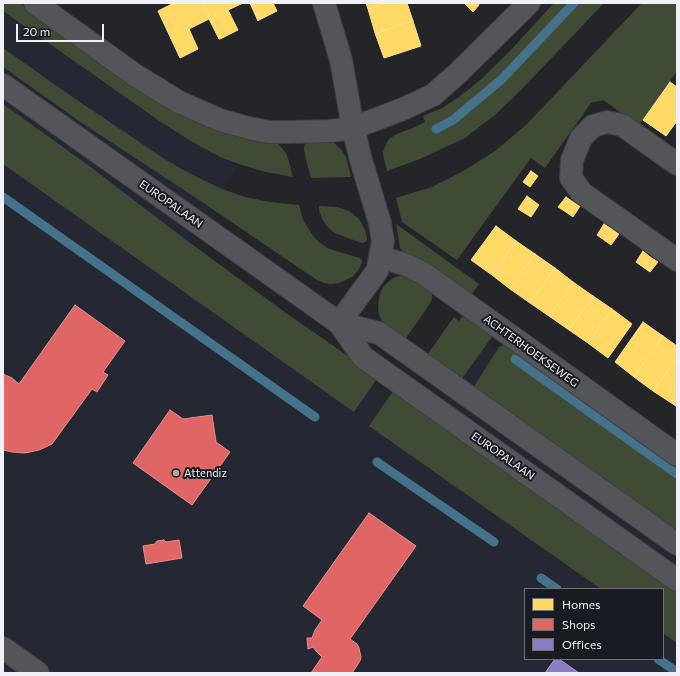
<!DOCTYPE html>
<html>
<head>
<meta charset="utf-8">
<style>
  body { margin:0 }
  #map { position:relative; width:680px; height:676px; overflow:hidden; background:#232529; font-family:Commissioner,sans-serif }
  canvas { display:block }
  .frame { position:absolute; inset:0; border:4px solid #eff1f6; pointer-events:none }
  .legend { position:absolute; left:524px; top:588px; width:140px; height:72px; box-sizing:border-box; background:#181b21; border:1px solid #6e7176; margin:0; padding:5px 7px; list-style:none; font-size:12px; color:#eff1f6 }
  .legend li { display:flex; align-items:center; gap:8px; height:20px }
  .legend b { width:20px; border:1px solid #6e7176 }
  .scale { position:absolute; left:16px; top:24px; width:88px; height:18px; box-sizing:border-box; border:2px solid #eff1f6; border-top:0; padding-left:5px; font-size:12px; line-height:14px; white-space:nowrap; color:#eff1f6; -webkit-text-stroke:3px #181b21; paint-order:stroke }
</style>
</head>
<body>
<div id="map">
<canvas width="680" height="676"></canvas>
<div class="frame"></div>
<ul class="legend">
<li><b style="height:11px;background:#ffd966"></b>Homes</li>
<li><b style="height:11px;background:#e06666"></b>Shops</li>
<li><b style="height:11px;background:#8e7cc3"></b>Offices</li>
</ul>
<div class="scale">20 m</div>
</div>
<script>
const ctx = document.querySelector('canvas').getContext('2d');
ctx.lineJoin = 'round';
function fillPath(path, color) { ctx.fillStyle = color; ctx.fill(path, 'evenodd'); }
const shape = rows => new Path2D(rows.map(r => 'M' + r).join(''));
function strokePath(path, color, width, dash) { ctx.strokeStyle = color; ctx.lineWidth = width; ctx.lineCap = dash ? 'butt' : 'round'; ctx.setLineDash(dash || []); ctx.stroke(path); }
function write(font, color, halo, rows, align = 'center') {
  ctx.font = font + ' Commissioner,sans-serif'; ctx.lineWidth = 4; ctx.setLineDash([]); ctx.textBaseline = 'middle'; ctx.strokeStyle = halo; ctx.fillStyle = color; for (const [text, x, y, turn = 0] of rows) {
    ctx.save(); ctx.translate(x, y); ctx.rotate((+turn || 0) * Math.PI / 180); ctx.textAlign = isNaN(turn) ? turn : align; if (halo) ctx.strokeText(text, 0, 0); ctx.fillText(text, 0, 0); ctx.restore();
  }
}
fillPath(shape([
  [3,3,25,3,22,8,241,161,185,248,426,422,482,339,677,479,677,673,3,673],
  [525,589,663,589,663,659,525,659]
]), '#252833');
fillPath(shape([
  [3,3,20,3,140,89,277,143,280,146,286,153,288,158,293,177,266,172,242,165,220,157,189,140,158,120,3,11],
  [554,3,604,3,522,89,495,115,465,138,420,159,387,171,384,159,383,152,387,142,390,138,397,134,410,129,425,122,423,116,442,108,459,97,478,82,509,52],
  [642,3,677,3,677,71,643,120,638,126,609,104,603,100,591,103,545,168,531,158,457,260,402,222,396,198,432,187,465,170,495,151,526,125],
  [3,48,71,96,163,158,178,167,207,182,222,189,245,197,269,202,299,205,302,216,304,222,314,237,319,242,329,249,360,258,362,261,362,263,358,271,352,277,339,283,330,284,324,283,317,280,193,196,82,123,3,67],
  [3,104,88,165,182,237,286,313,378,377,354,412,3,164],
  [327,140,333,142,341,149,346,157,351,177,311,178,306,160,304,149,304,146,306,143,308,142],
  [319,206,337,207,349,211,359,219,362,224,365,230,367,238,367,240,365,242,362,243,337,234,332,231,326,225,322,219,319,210],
  [396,224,479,284,470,297,404,254,400,248],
  [405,275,410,276,431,291,432,295,432,299,429,305,404,341,384,325,380,317,378,310,379,297,381,291,384,286,389,281,395,277],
  [465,313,491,330,492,337,460,381,425,358,454,317,459,321],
  [506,344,677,466,677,534,473,388,499,347],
  [393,391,677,590,677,643,663,633,663,589,601,589,369,426]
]), '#404b35');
const homes = shape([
  [174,3,203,3,220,39,219,39,209,19,189,29,198,49,180,58,158,11,174,3],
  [203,3,243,3,228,10,238,30,220,39,203,3],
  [250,3,251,3,259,20,258,21,250,3],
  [251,3,273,3,277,11,259,20,251,3],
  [366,3,387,3,368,9,366,3],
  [387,3,407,3,413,21,375,33,368,9,387,3],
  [464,3,478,3,479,5,473,12,464,3],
  [413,21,421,46,384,58,375,33,413,21],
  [670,82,677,87,677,121,666,136,643,120,670,82],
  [531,171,538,176,530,187,523,182,531,171],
  [527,196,539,205,531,217,518,209,527,196],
  [566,197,573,202,566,212,558,207,566,197],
  [573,202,580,206,573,217,566,212,573,202],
  [604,224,612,229,604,240,597,235,604,224],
  [496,226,516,241,492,275,471,260,496,226],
  [612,229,619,234,611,245,604,240,612,229],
  [516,241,535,254,510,289,492,275,516,241],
  [643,251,650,257,643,267,636,262,643,251],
  [535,254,555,268,530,303,510,289,535,254],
  [650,257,658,262,650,272,643,267,650,257],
  [555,268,573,282,549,316,530,303,555,268],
  [573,282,593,296,569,330,549,316,573,282],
  [593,296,612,309,588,343,569,330,593,296],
  [612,309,632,324,608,358,588,343,612,309],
  [643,322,663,336,634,377,615,362,643,322],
  [663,336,677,346,677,358,653,391,634,377,663,336],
  [677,358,677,398,673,404,653,391,677,358],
  [677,398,677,407,673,404,677,398]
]);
fillPath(homes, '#ffd966');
strokePath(homes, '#fae091', 1);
const shops = shape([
  [75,305,125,341,103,372,108,375,97,392,92,389,52,444,39,450,25,453,12,452,3,450,3,374,12,378,19,384,75,305],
  [170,410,183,419,212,415,216,442,230,452,192,505,133,463,170,410],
  [369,513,416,546,350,639,357,644,359,648,361,657,360,661,352,673,311,673,322,657,316,651,313,647,308,649,307,638,312,638,315,630,322,620,303,606,369,513],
  [164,540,166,542,179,540,182,558,146,564,143,546,155,544,157,541,164,540]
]);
fillPath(shops, '#e06666');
strokePath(shops, '#e49091', 1);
const offices = shape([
  [555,659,559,659,579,673,545,673,555,659]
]);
fillPath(offices, '#8e7cc3');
strokePath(offices, '#ab9fd2', 1);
strokePath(shape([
  [436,129,453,120,502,79,574,3],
  [3,197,315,417],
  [515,359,677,474],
  [377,462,494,542],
  [541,578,557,589],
  [658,659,677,672]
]), '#45728b', 9);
const minor = shape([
  [35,3,135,75,179,102,220,120,249,128,269,132,290,132,330,131,353,128,403,109,433,95,458,73,529,3],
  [324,3,341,60,353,128,361,160,380,223,383,241,380,257,377,271,339,323],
  [3,85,339,323,363,357,677,580],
  [677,164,622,125,607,122,593,126,581,138,572,160,571,178,582,193,677,260],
  [380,257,407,265,423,273,677,455],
  [339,323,379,333,677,544],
  [3,648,38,673]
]);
strokePath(minor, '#3e3f42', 24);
strokePath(minor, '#545558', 22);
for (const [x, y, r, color] of [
  [176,473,4,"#a8aaae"]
]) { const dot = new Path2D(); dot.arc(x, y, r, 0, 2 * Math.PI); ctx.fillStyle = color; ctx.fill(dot); strokePath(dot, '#181b21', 1.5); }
write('11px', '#eff1f6', '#181b21', [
  ["EUROPALAAN",171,204,35],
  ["ACHTERHOEKSEWEG",531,351,36],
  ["EUROPALAAN",503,456,35]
]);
write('11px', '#eff1f6', '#181b21', [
  ["Attendiz",184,473]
], 'left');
</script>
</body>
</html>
